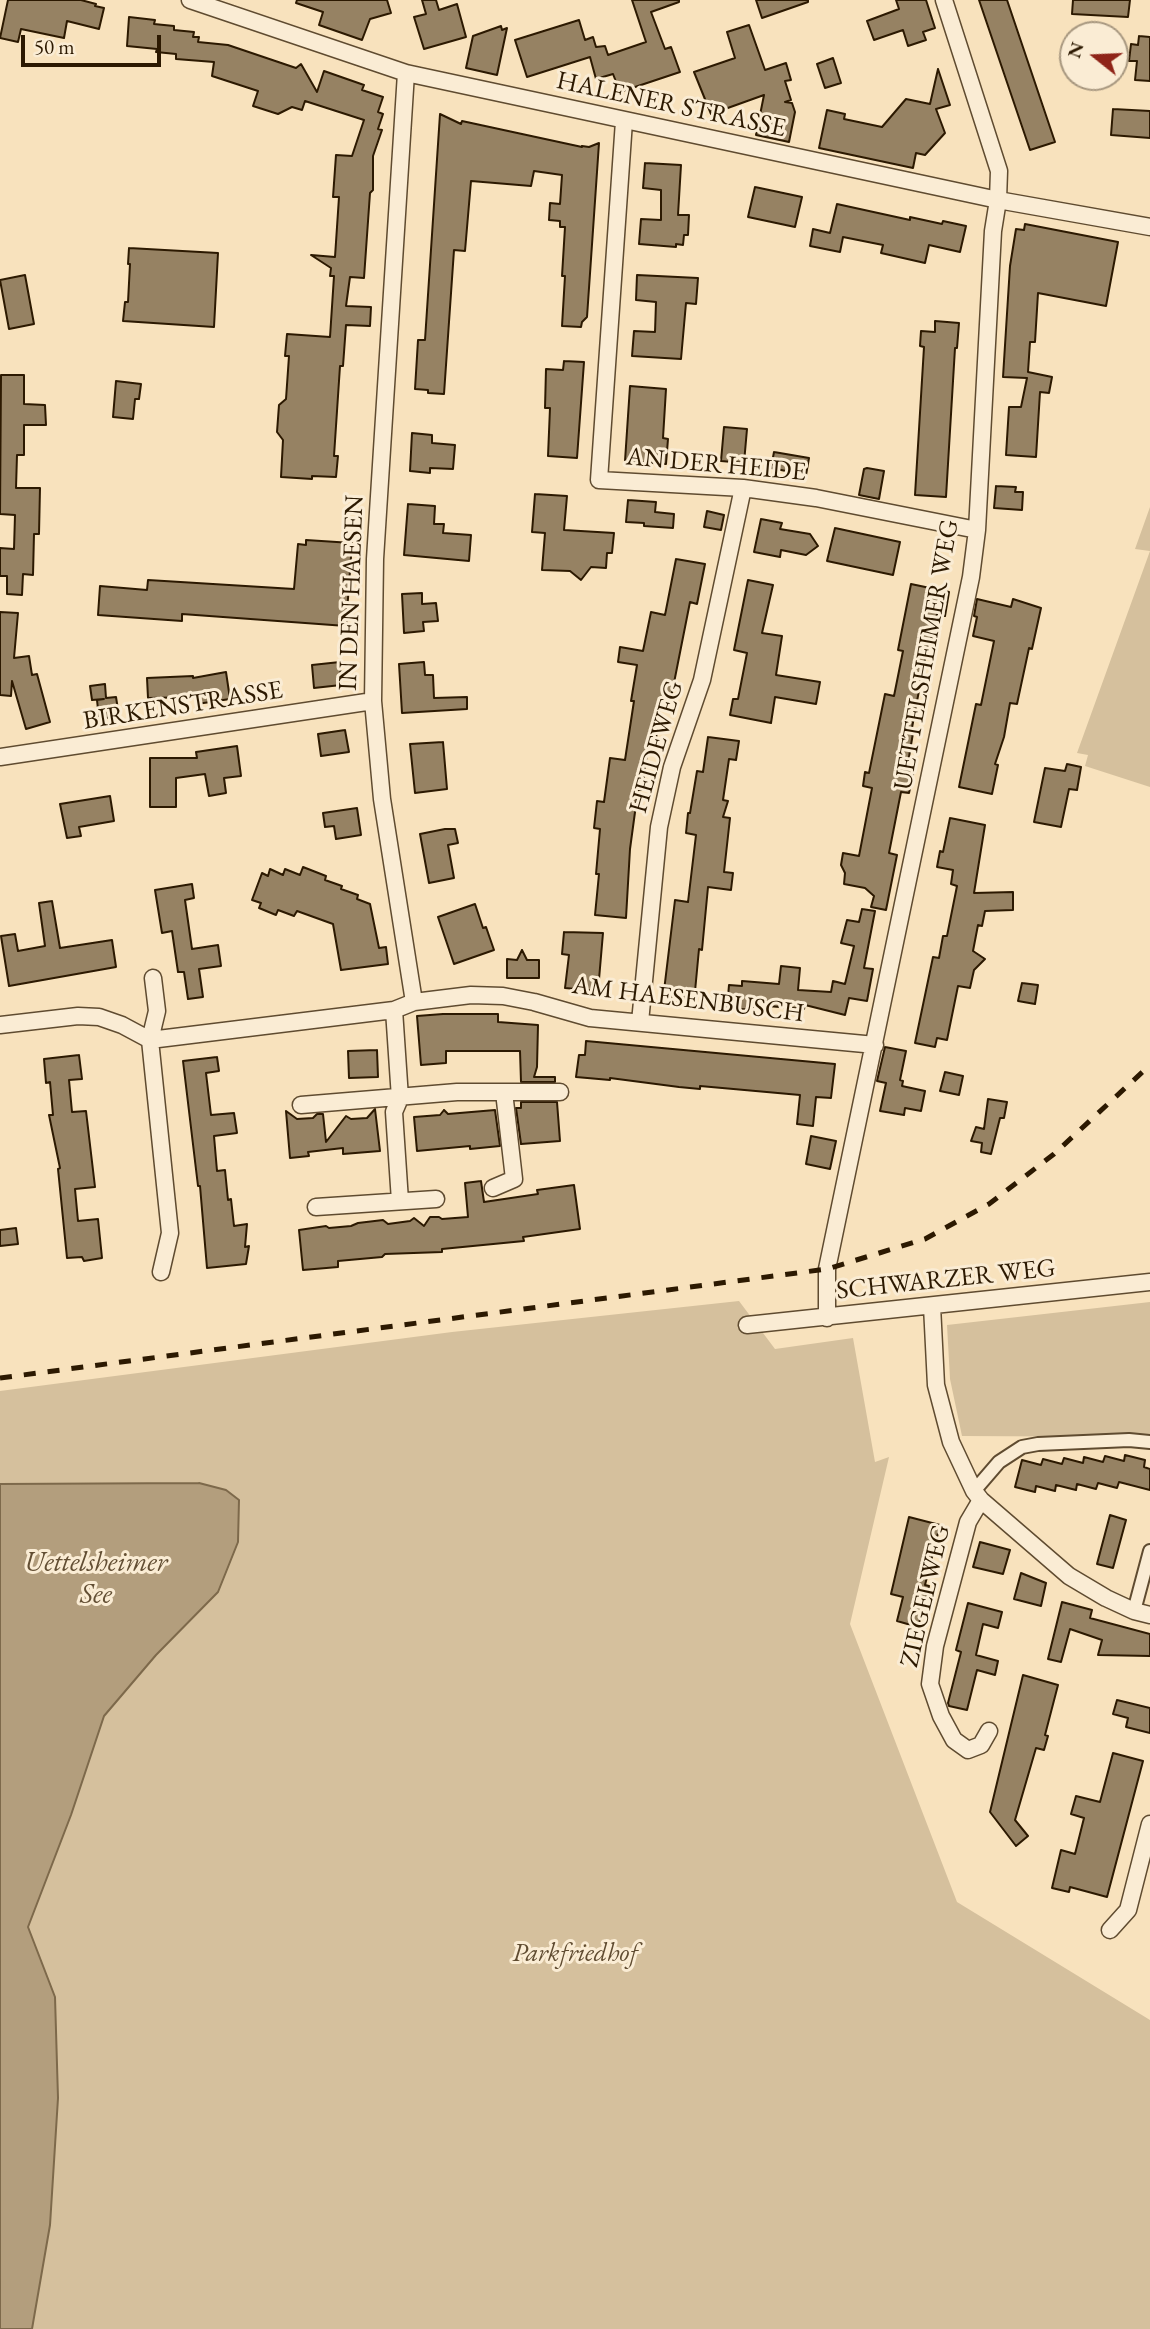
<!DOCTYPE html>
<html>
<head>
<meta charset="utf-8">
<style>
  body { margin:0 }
  #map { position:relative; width:1150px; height:2329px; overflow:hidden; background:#f8e2bd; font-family:"EB Garamond",serif }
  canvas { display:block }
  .north { position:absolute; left:1059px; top:21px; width:70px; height:70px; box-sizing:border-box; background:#faecd4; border:2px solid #a89880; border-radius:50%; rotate:288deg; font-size:19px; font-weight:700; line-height:28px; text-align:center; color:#2c1901 }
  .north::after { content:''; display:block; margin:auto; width:24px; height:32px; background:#8f2418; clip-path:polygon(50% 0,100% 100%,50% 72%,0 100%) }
  .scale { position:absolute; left:21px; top:35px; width:140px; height:32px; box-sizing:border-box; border:4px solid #2c1901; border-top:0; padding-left:9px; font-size:21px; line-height:24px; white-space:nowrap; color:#2c1901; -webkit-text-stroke:5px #faecd4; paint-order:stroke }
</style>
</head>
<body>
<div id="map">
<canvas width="1150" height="2329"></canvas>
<div class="north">N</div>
<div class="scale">50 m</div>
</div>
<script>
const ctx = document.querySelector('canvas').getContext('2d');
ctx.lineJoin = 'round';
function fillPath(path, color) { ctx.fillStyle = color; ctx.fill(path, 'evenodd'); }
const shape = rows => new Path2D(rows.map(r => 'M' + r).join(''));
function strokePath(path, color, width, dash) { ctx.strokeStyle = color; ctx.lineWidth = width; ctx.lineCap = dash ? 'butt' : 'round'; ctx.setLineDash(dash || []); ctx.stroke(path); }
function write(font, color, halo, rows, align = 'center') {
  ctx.font = font + ' "EB Garamond",serif'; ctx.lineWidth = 6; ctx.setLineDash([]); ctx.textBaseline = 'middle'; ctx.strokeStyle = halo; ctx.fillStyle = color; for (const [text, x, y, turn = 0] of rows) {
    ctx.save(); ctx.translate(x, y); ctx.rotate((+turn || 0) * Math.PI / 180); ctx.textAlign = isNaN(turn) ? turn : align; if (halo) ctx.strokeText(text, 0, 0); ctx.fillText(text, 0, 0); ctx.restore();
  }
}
fillPath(shape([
  [1150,507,1150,787,1085,766,1088,755,1077,753,1150,551,1135,549],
  [739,1301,775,1349,853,1338,875,1462,889,1457,850,1624,957,1902,1150,2020,1150,2329,32,2329,50,2225,58,2098,55,1997,28,1927,71,1815,104,1716,156,1655,199,1483,0,1484,0,1391,452,1332],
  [1150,1302,1150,1437,962,1436,950,1379,947,1325]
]), '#d5c09d');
const water = shape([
  [199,1483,226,1490,239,1500,238,1542,218,1592,156,1655,104,1716,71,1815,28,1927,55,1997,58,2098,50,2225,32,2329,0,2329,0,1484,199,1483]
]);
fillPath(water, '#b39e7d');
strokePath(water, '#7d694b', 2);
const building = shape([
  [8,0,81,0,96,4,95,6,104,8,99,29,67,21,64,38,21,29,18,42,0,38,8,0],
  [297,0,387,0,391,13,370,19,362,40,319,25,323,12,296,3,297,0],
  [422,0,436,0,439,10,457,4,466,37,424,49,414,17,426,14,422,0],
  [632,0,679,0,679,2,651,12,665,49,671,47,680,72,620,92,613,74,596,79,590,57,527,77,515,40,579,20,585,40,593,37,596,47,605,46,608,55,646,42,632,0],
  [756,0,808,0,808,2,762,18,756,0],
  [896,0,926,0,935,28,923,32,926,40,908,46,903,30,874,40,867,21,899,9,896,0],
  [979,0,1007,0,1055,142,1030,150,979,0],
  [1073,0,1130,0,1128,17,1072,14,1073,0],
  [129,17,155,20,154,24,174,26,174,30,194,32,193,37,199,37,198,42,228,45,296,68,301,64,317,92,324,71,364,85,362,90,383,97,378,112,383,114,378,129,382,130,373,156,373,190,370,193,364,278,350,277,346,306,371,307,370,326,346,325,343,366,340,366,334,456,338,456,336,477,312,476,312,479,281,477,283,440,277,432,279,405,286,399,289,356,285,356,287,334,330,337,334,276,330,276,331,268,311,255,335,257,339,197,333,197,336,155,352,156,364,120,305,101,302,110,292,107,278,114,253,106,258,91,212,76,214,62,176,59,176,54,156,52,157,49,127,46,129,17],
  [749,25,765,70,786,63,791,80,785,81,791,100,785,102,792,103,795,112,789,142,756,135,764,95,711,114,694,72,735,58,727,32,749,25],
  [501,26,502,30,507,28,497,75,466,68,473,36,501,26],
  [1139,36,1150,37,1150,81,1135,80,1137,61,1129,61,1131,44,1138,45,1139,36],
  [833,58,841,83,825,88,817,64,833,58],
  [938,69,950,105,936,109,945,133,925,155,916,153,913,168,819,148,827,110,845,114,844,119,882,127,906,99,930,104,938,69],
  [1113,109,1150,111,1150,138,1111,135,1113,109],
  [440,114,461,124,462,121,582,147,582,146,589,147,599,143,587,317,582,322,581,327,562,326,565,276,562,276,565,227,560,227,560,221,549,220,550,203,560,204,562,175,534,171,531,186,471,181,465,251,454,250,444,394,428,393,428,390,415,389,418,340,425,340,440,114],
  [645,163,681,165,678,215,689,215,688,235,684,235,683,245,676,244,676,247,639,244,641,219,661,220,661,190,643,188,645,163],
  [755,187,802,197,795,227,748,217,755,187],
  [837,204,910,220,910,217,942,224,943,221,966,226,960,252,929,245,925,263,881,253,883,245,843,237,840,252,810,246,813,229,830,233,837,204],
  [1025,224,1118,242,1106,306,1038,293,1035,342,1030,342,1028,372,1052,377,1049,393,1040,392,1036,457,1006,455,1009,407,1021,407,1027,378,1003,377,1010,266,1016,229,1024,230,1025,224],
  [129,248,218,253,214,327,123,321,125,302,128,302,130,264,128,264,129,248],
  [25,275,34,324,9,329,0,280,25,275],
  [637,275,698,278,696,304,686,303,681,359,632,356,634,331,655,332,656,302,636,300,637,275],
  [935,321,959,323,957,348,955,348,946,497,915,495,924,347,920,346,921,331,935,332,935,321],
  [564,361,584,362,577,458,548,456,550,408,545,408,546,369,563,370,564,361],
  [1,375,24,375,24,404,45,405,46,425,24,425,24,455,17,455,16,488,40,488,39,534,34,534,33,575,23,574,22,595,7,594,7,576,0,576,0,548,14,549,15,515,0,514,1,375],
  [116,381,141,384,139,399,135,399,133,419,113,417,116,381],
  [630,386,666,389,663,438,668,439,666,464,625,461,630,386],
  [724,427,747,429,744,463,721,461,724,427],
  [412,433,432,435,432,443,455,445,453,469,430,468,430,473,410,471,412,433],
  [774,452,809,458,806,475,771,468,774,452],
  [867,468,884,471,879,499,859,495,864,469,867,468],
  [996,486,1016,487,1015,492,1023,492,1022,510,994,508,996,486],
  [535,494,567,496,564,530,614,533,612,553,607,553,606,568,591,567,581,580,570,571,542,570,545,533,532,532,535,494],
  [628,500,656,502,655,512,674,514,673,528,644,526,644,523,626,522,628,500],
  [408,504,435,506,434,524,444,524,443,533,471,535,469,561,404,555,408,504],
  [707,511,724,515,721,530,704,527,707,511],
  [761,519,782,523,780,529,810,534,818,546,806,555,781,550,780,557,754,552,761,519],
  [835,528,900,542,893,575,827,561,835,528],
  [306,540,352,543,346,626,182,614,182,621,98,615,100,586,147,590,148,580,294,589,298,544,306,545,306,540],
  [676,559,705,564,697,604,690,602,669,708,660,706,655,747,648,746,642,790,638,790,630,849,626,918,595,915,599,874,596,874,600,829,594,828,597,801,604,802,610,758,625,760,634,701,631,701,637,665,618,662,620,647,643,651,651,612,665,615,676,559],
  [748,580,773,585,762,633,782,636,776,675,820,682,816,704,775,697,771,723,730,715,733,699,738,699,747,653,734,650,748,580],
  [911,584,949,592,945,616,937,614,930,635,933,640,928,643,911,733,913,733,907,769,914,770,909,793,901,792,889,853,897,855,886,910,871,907,874,896,865,888,844,884,845,873,841,865,843,853,859,856,872,788,863,786,865,772,869,773,885,694,894,696,903,651,898,650,911,584],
  [422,593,422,604,436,603,438,621,423,622,424,631,404,633,402,594,422,593],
  [977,599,1011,607,1013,599,1041,608,1032,649,1029,648,1017,704,1010,703,1004,737,995,764,998,765,992,794,959,787,976,704,981,705,994,641,973,636,977,617,974,616,977,599],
  [0,612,18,613,14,658,29,656,32,675,37,674,50,722,26,729,12,681,11,696,0,695,0,612],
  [340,662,341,685,314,688,312,665,340,662],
  [424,662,425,675,433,675,434,698,467,697,467,709,402,713,399,664,424,662],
  [226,672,230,699,197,704,196,697,148,698,147,678,193,676,193,678,226,672],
  [105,684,106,698,116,697,119,716,99,719,97,700,104,699,92,700,90,686,105,684],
  [345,730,349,752,321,756,318,734,345,730],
  [708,737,739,741,736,760,729,759,723,800,728,801,723,817,730,818,724,872,733,873,731,890,708,887,702,950,699,949,694,1002,663,999,675,900,688,902,696,835,686,833,688,813,690,813,697,771,703,772,708,737],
  [443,742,447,789,415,793,410,744,443,742],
  [237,746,241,776,224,778,226,793,209,796,205,774,176,778,176,807,150,807,150,758,197,758,196,752,237,746],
  [1067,764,1081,767,1077,790,1069,789,1061,827,1034,822,1045,768,1065,771,1067,764],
  [110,796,114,821,79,827,81,836,67,838,60,804,110,796],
  [357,808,361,835,336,839,334,826,325,827,323,813,357,808],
  [950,818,985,825,974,893,1013,892,1013,910,985,911,982,926,978,925,973,951,985,959,974,970,970,988,958,986,947,1040,937,1038,935,1047,915,1043,933,957,939,958,943,936,947,936,957,886,951,884,953,870,937,867,940,851,943,852,950,818],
  [445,829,455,829,458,843,448,845,454,878,429,883,420,834,445,829],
  [303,867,326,876,325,880,342,886,341,889,358,895,357,899,370,904,379,948,386,947,388,964,341,970,333,924,297,911,294,916,278,910,276,915,259,908,261,903,252,900,262,873,268,876,270,869,283,875,285,869,300,875,303,867],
  [192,884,194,898,185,900,192,949,218,945,221,966,199,969,203,997,188,999,184,972,178,972,172,931,162,933,155,890,192,884],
  [52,901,60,948,112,940,116,967,9,986,1,936,15,934,18,951,45,946,39,903,52,901],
  [475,904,483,928,486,927,494,950,454,964,438,917,475,904],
  [862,909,875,911,864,968,873,969,867,1001,849,998,845,1015,805,1005,804,1009,755,1005,754,1010,727,1008,729,985,742,986,742,981,779,984,781,966,800,968,798,990,831,992,833,981,845,984,854,946,841,943,847,920,859,922,862,909],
  [564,932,603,933,598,991,565,988,569,955,562,954,564,932],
  [522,950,527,960,539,960,539,978,507,978,507,959,517,960,522,950],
  [1022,983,1038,985,1035,1004,1018,1001,1022,983],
  [443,1014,498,1014,498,1022,538,1025,537,1067,534,1077,555,1077,555,1082,521,1082,520,1051,446,1051,446,1063,421,1065,417,1016,443,1014],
  [586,1041,835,1064,831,1098,816,1097,813,1126,797,1124,800,1095,700,1086,700,1089,679,1087,610,1078,610,1080,576,1077,579,1055,585,1055,586,1041],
  [885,1047,906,1051,900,1080,903,1081,902,1086,925,1091,921,1111,905,1108,904,1115,880,1111,886,1083,877,1081,885,1047],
  [377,1050,378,1077,349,1078,348,1051,377,1050],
  [79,1055,82,1079,69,1080,72,1112,86,1111,95,1187,75,1189,78,1221,98,1219,102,1258,84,1261,82,1257,67,1258,58,1169,60,1168,49,1115,53,1115,50,1082,46,1083,44,1059,79,1055],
  [217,1057,219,1071,206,1073,211,1115,234,1113,237,1133,214,1136,217,1171,225,1170,228,1200,231,1199,234,1226,247,1224,245,1247,249,1246,246,1264,207,1268,200,1186,198,1186,183,1061,217,1057],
  [945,1072,963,1076,959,1095,940,1091,945,1072],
  [988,1099,1007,1102,1004,1118,1000,1118,991,1154,981,1152,982,1143,971,1141,976,1127,984,1129,988,1099],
  [521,1102,557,1102,560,1141,521,1144,516,1108,521,1108,521,1102],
  [375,1109,380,1151,343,1154,343,1148,308,1152,309,1156,290,1158,286,1111,297,1119,313,1118,317,1114,323,1114,326,1142,346,1116,351,1119,367,1118,375,1109],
  [444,1110,448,1114,495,1110,500,1146,470,1149,470,1146,417,1151,414,1117,440,1115,444,1110],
  [811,1136,836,1141,830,1169,806,1164,811,1136],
  [481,1181,484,1202,538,1194,537,1190,574,1185,580,1229,523,1237,524,1241,442,1249,442,1252,385,1254,382,1257,338,1261,338,1267,303,1270,299,1230,326,1226,329,1228,351,1226,358,1223,383,1220,388,1224,410,1221,414,1218,424,1226,430,1217,439,1217,442,1219,468,1217,465,1183,481,1181],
  [16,1228,18,1244,0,1246,0,1230,16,1228],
  [1125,1455,1145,1460,1144,1467,1150,1469,1150,1490,1119,1482,1117,1488,1098,1483,1096,1489,1077,1484,1076,1490,1056,1485,1055,1491,1036,1486,1035,1492,1015,1487,1022,1460,1041,1465,1043,1459,1062,1464,1064,1458,1083,1463,1084,1457,1103,1462,1105,1456,1124,1461,1125,1455],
  [1110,1515,1126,1520,1113,1568,1097,1564,1110,1515],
  [909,1517,940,1525,925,1585,929,1586,918,1627,897,1621,903,1597,891,1594,909,1517],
  [980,1542,1010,1550,1003,1574,973,1567,980,1542],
  [1021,1573,1046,1583,1041,1606,1014,1599,1021,1573],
  [1062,1602,1092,1610,1090,1618,1150,1634,1150,1656,1098,1655,1102,1640,1070,1629,1061,1662,1048,1659,1062,1602],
  [968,1603,1002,1612,998,1628,983,1624,976,1655,998,1661,995,1675,977,1670,967,1710,949,1706,948,1703,961,1652,956,1650,968,1603],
  [1023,1675,1058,1685,1045,1735,1048,1736,1044,1750,1036,1748,1015,1820,1028,1836,1016,1846,990,1812,1023,1675],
  [1117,1700,1150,1708,1150,1733,1126,1727,1128,1718,1113,1714,1117,1700],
  [1113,1753,1143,1761,1107,1897,1070,1887,1069,1892,1052,1888,1061,1850,1075,1854,1084,1818,1071,1814,1076,1796,1100,1802,1113,1753]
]);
fillPath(building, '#968263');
strokePath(building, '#2c1901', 2);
const pedestrian = shape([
  [974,1491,999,1462,1022,1447,1038,1444,1129,1440,1150,1442],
  [1134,1611,1150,1551]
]);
const minor = shape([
  [190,0,406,73,998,200,1150,227],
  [406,73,375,559,373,701,382,799,414,1002],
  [624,121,599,480,743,488,816,498,977,530],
  [0,757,373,701],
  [153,978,157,1011,150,1040,170,1233,161,1272],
  [640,1022,659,827,672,767,702,680,743,488],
  [0,1025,78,1016,99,1017,122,1025,150,1040,394,1010],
  [301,1105,457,1092,560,1092],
  [493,1188,514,1179,504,1092],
  [400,1201,394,1112,400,1098,394,1010,414,1002,471,995,503,996,534,1002,590,1018,875,1045],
  [316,1207,436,1199],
  [932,1306,936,1385,951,1442,974,1491,981,1500,1069,1576,1106,1598,1134,1611,1150,1615],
  [827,1318,827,1269,971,577,977,530,993,231,998,200,999,171,944,0],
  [747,1325,1150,1282],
  [981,1500,968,1522,935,1646,930,1684,941,1716,954,1740,968,1750,981,1745,989,1731],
  [1110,1930,1128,1910,1150,1824]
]);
strokePath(pedestrian, '#5f4b30', 16);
strokePath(minor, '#5f4b30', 19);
strokePath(pedestrian, '#faecd4', 12);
strokePath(minor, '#faecd4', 16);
strokePath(shape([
  [0,1378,827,1269,925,1239,989,1204,1054,1154,1150,1065]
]), '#2c1901', 5, [12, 12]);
write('26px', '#2c1901', '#faecd4', [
  ["HALENER STRASSE",671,105,12],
  ["AN DER HEIDE",716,465,5],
  ["IN DEN HAESEN",352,593,-88],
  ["UETTELSHEIMER WEG",927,655,-80],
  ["BIRKENSTRASSE",183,706,-9],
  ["HEIDEWEG",657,747,-74],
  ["AM HAESENBUSCH",688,1000,7],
  ["SCHWARZER WEG",946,1280,-6],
  ["ZIEGELWEG",926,1596,-77]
]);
write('italic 26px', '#5f4b30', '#faecd4', [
  ["Parkfriedhof",575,1954]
]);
write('italic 28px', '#624e33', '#faecd4', [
  ["Uettelsheimer",96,1563],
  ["See",96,1595]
]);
</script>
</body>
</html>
